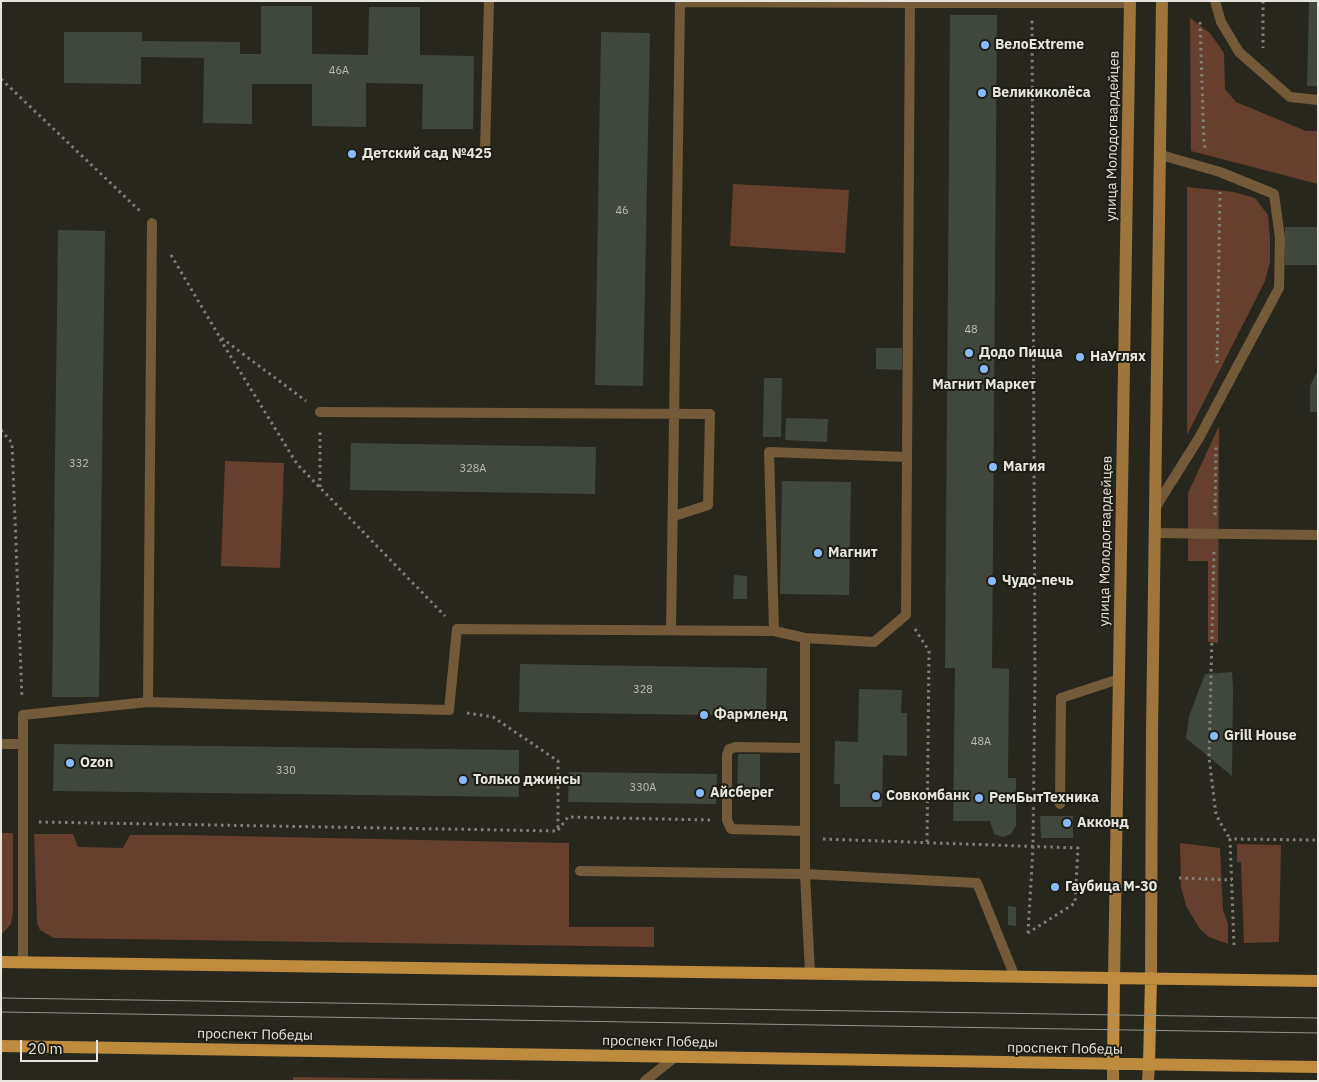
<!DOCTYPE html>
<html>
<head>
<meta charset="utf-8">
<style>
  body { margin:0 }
  #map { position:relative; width:1319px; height:1082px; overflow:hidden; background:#28271d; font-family:"IBM Plex Sans",sans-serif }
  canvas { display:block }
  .frame { position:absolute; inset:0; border:2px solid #e6e6df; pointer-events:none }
  .scale { position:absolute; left:20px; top:1040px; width:78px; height:22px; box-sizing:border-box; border:2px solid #e6e6df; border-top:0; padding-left:6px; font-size:15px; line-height:18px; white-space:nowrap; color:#e6e6df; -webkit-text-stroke:4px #1f1e14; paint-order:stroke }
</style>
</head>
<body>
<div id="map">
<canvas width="1319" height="1082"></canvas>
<div class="frame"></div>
<div class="scale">20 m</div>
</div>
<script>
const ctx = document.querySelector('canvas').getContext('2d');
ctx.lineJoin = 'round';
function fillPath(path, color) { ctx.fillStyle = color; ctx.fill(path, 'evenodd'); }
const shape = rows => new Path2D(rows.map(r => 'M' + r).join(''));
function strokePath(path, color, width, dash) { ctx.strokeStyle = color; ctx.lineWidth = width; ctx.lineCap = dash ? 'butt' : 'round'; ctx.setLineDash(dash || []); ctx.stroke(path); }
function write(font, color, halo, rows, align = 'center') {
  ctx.font = font + ' "IBM Plex Sans",sans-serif'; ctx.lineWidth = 4; ctx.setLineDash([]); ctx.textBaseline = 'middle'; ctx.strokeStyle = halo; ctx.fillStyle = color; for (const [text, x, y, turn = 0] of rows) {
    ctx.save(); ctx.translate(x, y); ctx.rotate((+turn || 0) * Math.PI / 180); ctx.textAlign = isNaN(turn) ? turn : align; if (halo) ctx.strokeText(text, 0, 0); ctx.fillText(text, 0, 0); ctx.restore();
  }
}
fillPath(shape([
  [1190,18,1210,33,1224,53,1225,89,1236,102,1306,131,1318,131,1318,184,1191,151],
  [733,184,849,190,845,253,730,246],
  [1187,187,1234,192,1255,198,1268,215,1270,238,1270,262,1265,281,1187,435],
  [1219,426,1218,643,1208,642,1208,561,1188,561,1188,493],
  [225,461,284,463,280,568,221,566],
  [1,833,13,833,13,912,11,924,1,935],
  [34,834,73,834,78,847,123,848,130,835,185,835,566,843,569,843,569,927,654,927,654,947,54,938,40,930,37,923],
  [1180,843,1220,848,1223,910,1228,924,1228,944,1209,937,1200,929,1186,906,1181,887],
  [1237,844,1281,845,1279,942,1244,943,1241,862,1237,862],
  [293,1077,613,1081,293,1081]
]), '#673f2e');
fillPath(shape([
  [1309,1,1318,1,1318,86,1307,86],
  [261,6,312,6,312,54,368,55,369,7,420,7,420,55,474,56,473,129,422,129,423,84,366,83,366,127,312,126,312,84,252,84,252,124,203,123,204,58,141,57,141,84,64,83,64,32,142,32,142,41,240,42,240,54,261,54],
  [950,15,997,15,992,668,1009,669,1008,778,1016,778,1016,826,1011,834,1003,837,994,834,990,821,953,821,955,668,945,668],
  [601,32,650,33,643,386,595,385],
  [1285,227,1318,227,1318,265,1285,265],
  [58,230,105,231,99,697,52,697],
  [876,348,902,348,902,370,876,369],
  [1318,370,1318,412,1310,412,1310,386],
  [764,378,782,378,781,437,763,437],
  [786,418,828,419,827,442,785,440],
  [351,443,596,447,595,494,350,490],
  [782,481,851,482,849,595,780,594],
  [734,575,747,576,747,599,733,599],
  [520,664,767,668,766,716,519,712],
  [1232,672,1233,688,1232,776,1186,738,1189,716,1205,674],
  [859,689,902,690,901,713,907,713,907,756,883,755,882,807,840,807,840,784,834,784,835,741,858,742],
  [54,744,519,750,519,797,53,791],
  [738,754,760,754,760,792,737,792],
  [569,772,717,774,716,804,568,802],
  [1040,816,1073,816,1073,838,1041,838],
  [1008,906,1016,907,1016,926,1008,925]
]), '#40473d');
strokePath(shape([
  [1263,1,1263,48],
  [1200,22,1204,145,1206,149],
  [1,79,140,211],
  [171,255,219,336,306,401],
  [220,339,297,464,445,616],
  [1217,363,1220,192],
  [1,430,12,443,22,698],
  [320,487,320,431],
  [1215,515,1216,447],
  [1214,552,1209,757,1216,815,1230,839],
  [915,629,929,651,927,844],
  [467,713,493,717,558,761,558,831],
  [39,822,558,831],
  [558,830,568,817,710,820],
  [823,839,1078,848,1075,903,1028,933],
  [1179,878,1232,880],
  [1028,933,1033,847,1035,673,1032,19],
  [1234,945,1230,839,1318,840]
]), '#807f77', 3, [2.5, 4]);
strokePath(shape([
  [1215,1,1221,22,1239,52,1290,97,1318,100],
  [485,150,489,1],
  [320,412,710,414,708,505,674,516],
  [1155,508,1199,438,1279,288,1280,238,1274,194,1220,172,1161,155],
  [1154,533,1318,535],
  [671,630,680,2,910,3],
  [774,631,769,452,907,457],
  [805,638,805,874,810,973],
  [148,702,152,223],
  [1,744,22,744],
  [804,748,736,747,729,749,727,755,727,820,731,829,805,831],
  [1060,804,1061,698,1119,679],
  [580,871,805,874,977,883,1015,977],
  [23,962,23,715,148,702,449,710,457,629,774,631,805,638,874,642,906,615,910,3,1130,3],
  [645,1081,675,1057]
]), '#735a38', 10);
strokePath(shape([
  [1114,978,1130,1],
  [1151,978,1152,732,1162,1],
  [1113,1081,1113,1064],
  [1148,1081,1149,1065]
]), '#9e763d', 12);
strokePath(shape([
  [1,962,1318,981],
  [1,1046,1318,1067],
  [1113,1064,1114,978],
  [1149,1065,1151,978]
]), '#bf8c3f', 12);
strokePath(shape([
  [1,998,1318,1018],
  [1,1012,1318,1033]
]), '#95958c', 1);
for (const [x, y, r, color] of [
  [985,45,5,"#8abafc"],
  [982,93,5,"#8abafc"],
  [352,154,5,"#8abafc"],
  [969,353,5,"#8abafc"],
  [1080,357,5,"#8abafc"],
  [984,369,5,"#8abafc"],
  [993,467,5,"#8abafc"],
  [818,553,5,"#8abafc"],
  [992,581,5,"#8abafc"],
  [704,715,5,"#8abafc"],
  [1214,736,5,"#8abafc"],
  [70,763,5,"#8abafc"],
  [463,780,5,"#8abafc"],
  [700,793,5,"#8abafc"],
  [876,796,5,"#8abafc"],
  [979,798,5,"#8abafc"],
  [1067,823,5,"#8abafc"],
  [1055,887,5,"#8abafc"]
]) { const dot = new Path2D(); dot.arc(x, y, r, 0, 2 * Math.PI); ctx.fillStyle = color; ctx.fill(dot); strokePath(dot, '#1f1e14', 2); }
write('11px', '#bcbeb6', null, [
  ["46А",339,71],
  ["46",622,211],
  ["48",971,330],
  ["332",79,464],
  ["328А",473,469],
  ["328",643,690],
  ["48А",981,742],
  ["330",286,771],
  ["330А",643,788]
]);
write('bold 14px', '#e6e6df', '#1f1e14', [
  ["ВелоExtreme",995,45],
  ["Великиколёса",992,93],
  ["Детский сад №425",362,154],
  ["Додо Пицца",979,353],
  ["НаУглях",1090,357],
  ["Магнит Маркет",984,385,"center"],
  ["Магия",1003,467],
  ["Магнит",828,553],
  ["Чудо-печь",1002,581],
  ["Фармленд",714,715],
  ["Grill House",1224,736],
  ["Ozon",80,763],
  ["Только джинсы",473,780],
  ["Айсберег",710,793],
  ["Совкомбанк",886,796],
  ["РемБытТехника",989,798],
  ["Акконд",1077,823],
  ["Гаубица М-30",1065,887]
], 'left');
write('14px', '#e6e6df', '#1f1e14', [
  ["улица Молодогвардейцев",1113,136,-89],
  ["улица Молодогвардейцев",1106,541,-89],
  ["проспект Победы",255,1035,1],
  ["проспект Победы",660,1042,1],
  ["проспект Победы",1065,1049,1]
]);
</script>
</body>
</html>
